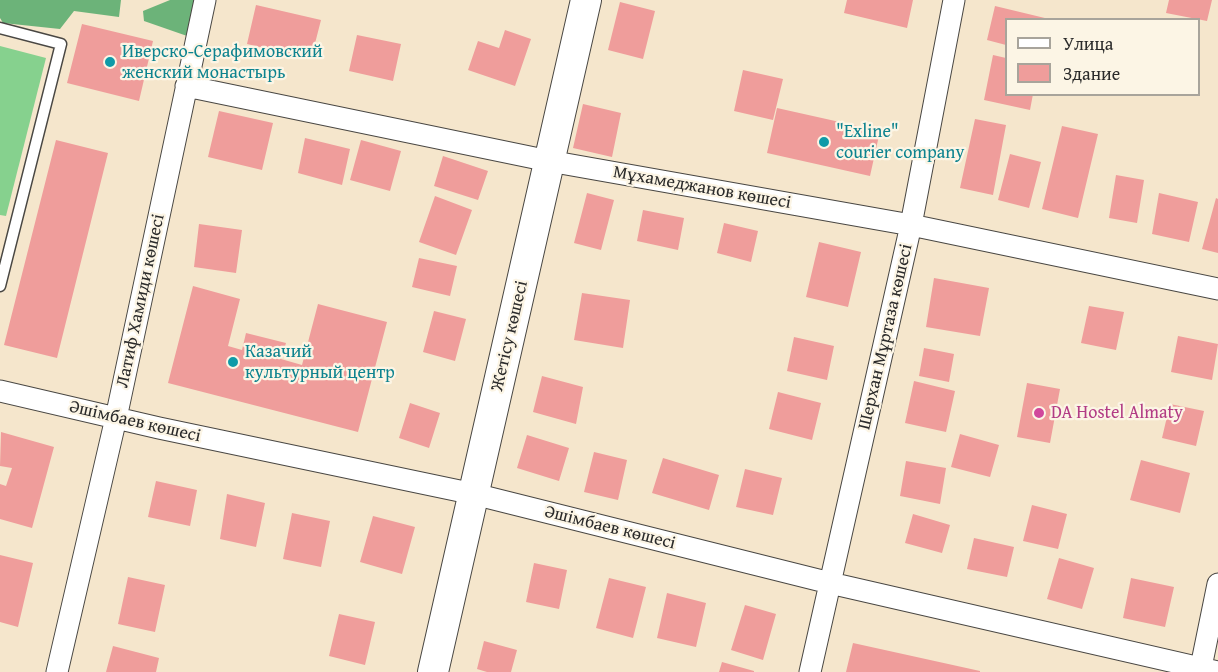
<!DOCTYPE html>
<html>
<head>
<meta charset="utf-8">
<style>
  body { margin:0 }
  #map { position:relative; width:1218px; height:672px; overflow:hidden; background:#f5e6cc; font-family:"Gentium Book Plus",serif }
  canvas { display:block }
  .legend { position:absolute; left:1005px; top:18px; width:195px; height:78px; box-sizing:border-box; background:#fcf5e5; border:2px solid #a8a49b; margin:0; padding:8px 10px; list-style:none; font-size:18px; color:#2b2b2b }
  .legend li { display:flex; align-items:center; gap:12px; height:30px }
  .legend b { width:30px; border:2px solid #a8a49b }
</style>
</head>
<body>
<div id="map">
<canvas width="1218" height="672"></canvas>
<ul class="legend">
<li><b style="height:8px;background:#fff"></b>Улица</li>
<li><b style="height:16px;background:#ef9d9b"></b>Здание</li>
</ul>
</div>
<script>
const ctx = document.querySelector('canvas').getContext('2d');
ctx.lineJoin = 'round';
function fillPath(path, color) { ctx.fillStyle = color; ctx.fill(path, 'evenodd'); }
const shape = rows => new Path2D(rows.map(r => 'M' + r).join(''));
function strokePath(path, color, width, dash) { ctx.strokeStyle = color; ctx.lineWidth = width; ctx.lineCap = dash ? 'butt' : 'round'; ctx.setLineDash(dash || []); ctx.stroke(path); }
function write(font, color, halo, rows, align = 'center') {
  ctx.font = font + ' "Gentium Book Plus",serif'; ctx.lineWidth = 4.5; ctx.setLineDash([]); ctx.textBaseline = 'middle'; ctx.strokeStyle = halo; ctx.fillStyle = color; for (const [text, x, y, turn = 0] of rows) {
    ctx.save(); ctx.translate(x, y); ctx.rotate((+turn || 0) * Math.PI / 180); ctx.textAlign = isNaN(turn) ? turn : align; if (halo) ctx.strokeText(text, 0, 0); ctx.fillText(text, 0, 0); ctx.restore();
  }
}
fillPath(shape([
  [0,46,46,58,6,216,0,215]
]), '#86d18e');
fillPath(shape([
  [0,0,121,0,119,17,74,11,60,29,3,23,0,18],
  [170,0,198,0,190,37,144,21,143,11]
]), '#6cb379');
fillPath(shape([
  [847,0,913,0,907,28,844,13],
  [1169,0,1212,0,1207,21,1166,13],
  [620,2,655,11,643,59,608,50],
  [256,5,321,20,311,59,247,44],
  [995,6,1049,19,1049,20,1006,20,1006,45,987,40],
  [82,24,153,41,139,101,67,83],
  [505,30,531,39,515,86,468,70,478,41,499,48],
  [357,35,401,44,393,81,349,71],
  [993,55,1006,58,1006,94,1033,94,1030,110,984,100],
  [743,70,783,79,773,120,734,111],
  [583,104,621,113,612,157,573,148],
  [777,108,880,131,870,176,767,153],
  [219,111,273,123,262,170,208,157],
  [975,119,1006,125,993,195,960,188],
  [1062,126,1098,134,1078,218,1042,209],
  [305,138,350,149,342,185,298,173],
  [56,140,108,153,57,358,4,345],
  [361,140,401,151,390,191,350,180],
  [1010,154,1041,162,1029,208,998,200],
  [443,156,488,171,478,200,434,186],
  [1116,175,1144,180,1137,223,1109,218],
  [587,193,614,200,601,250,574,243],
  [1159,193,1198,202,1189,242,1152,234],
  [435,196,472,210,456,255,419,242],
  [1216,198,1218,199,1218,253,1202,249],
  [643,210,684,218,678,250,637,241],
  [724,223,758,231,751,262,717,253],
  [199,224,242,230,236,273,194,267],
  [819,242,861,252,848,307,806,297],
  [419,258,457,266,450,296,412,287],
  [934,278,989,288,980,336,926,327],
  [193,286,240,299,228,346,242,350,246,333,286,343,281,359,302,365,318,304,387,322,358,432,168,383],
  [582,293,630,300,623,348,574,340],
  [1089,306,1124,312,1116,350,1081,343],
  [434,311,466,319,455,361,423,352],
  [1178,336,1218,344,1212,380,1171,372],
  [794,337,834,346,827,380,787,371],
  [924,348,954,354,949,382,919,376],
  [542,376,583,387,576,424,533,412],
  [914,381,955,391,946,432,905,423],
  [1027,383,1060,389,1050,443,1017,437],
  [778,392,821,403,812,440,769,429],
  [410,403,440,413,429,448,399,438],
  [1170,404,1204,411,1196,446,1162,438],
  [1,432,54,447,32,528,0,519,0,484,6,486,12,468,0,466],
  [960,434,999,445,990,477,951,467],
  [527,435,569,448,559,481,517,468],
  [594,452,627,460,618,500,584,492],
  [663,458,719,475,709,510,652,493],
  [1141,460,1190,473,1180,513,1130,500],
  [906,461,946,468,940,504,900,496],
  [745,469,782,478,773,515,736,507],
  [156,481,197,490,190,526,148,517],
  [227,494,265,503,256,547,220,539],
  [1032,505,1067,514,1058,549,1023,541],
  [292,513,330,521,321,567,283,559],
  [913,514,950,525,942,553,905,543],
  [373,516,415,527,402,574,360,562],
  [974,538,1014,547,1007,577,967,569],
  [0,555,33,563,18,627,0,622],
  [1059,558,1094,568,1082,609,1047,599],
  [534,563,567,570,559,609,526,602],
  [128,577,165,585,155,632,118,624],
  [609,578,646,587,633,638,596,628],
  [1131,578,1174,587,1165,627,1123,618],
  [667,593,706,603,696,647,657,638],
  [745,605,776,614,763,660,731,650],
  [339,614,375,622,365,665,329,656],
  [484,641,517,650,511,672,487,672,477,669],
  [853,643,980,671,980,672,846,672],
  [113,646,159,658,156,672,106,672],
  [722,662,754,671,754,672,719,672]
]), '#ef9d9b');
const lane = shape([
  [0,28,61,44,0,286]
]);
const street = shape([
  [186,86,549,161,911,225,1218,289],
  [0,391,159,428,474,494,830,583,1218,672],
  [57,672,116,418,205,0],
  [810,672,911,225,954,0],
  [1200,672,1218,584]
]);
const secondary = shape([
  [433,672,586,0]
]);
strokePath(lane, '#494743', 13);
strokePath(street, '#494743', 23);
strokePath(secondary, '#494743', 32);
strokePath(lane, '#fff', 10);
strokePath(street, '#fff', 21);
strokePath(secondary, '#fff', 30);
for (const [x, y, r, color] of [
  [110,62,6,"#0f9aa8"],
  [824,142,6,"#0f9aa8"],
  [233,362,6,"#0f9aa8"],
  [1039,413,6,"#d1479c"]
]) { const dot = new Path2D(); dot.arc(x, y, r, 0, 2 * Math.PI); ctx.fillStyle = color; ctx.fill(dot); strokePath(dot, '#fcf5e5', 2); }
write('18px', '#0d838f', '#fcf5e5', [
  ["Иверско-Серафимовский",122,52],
  ["женский монастырь",122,73],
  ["\"Exline\"",836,132],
  ["courier company",836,153],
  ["Казачий",245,352],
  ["культурный центр",245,373]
], 'left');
write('18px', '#2b2b2b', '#fcf5e5', [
  ["Мұхамеджанов көшесі",702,188,10],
  ["Латиф Хамиди көшесі",141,301,-78],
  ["Жетісу көшесі",510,336,-77],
  ["Шерхан Мұртаза көшесі",886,337,-77],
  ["Әшімбаев көшесі",135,422,13],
  ["Әшімбаев көшесі",610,528,14]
]);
write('18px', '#b23c85', '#fcf5e5', [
  ["DA Hostel Almaty",1051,413]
], 'left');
</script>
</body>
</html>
